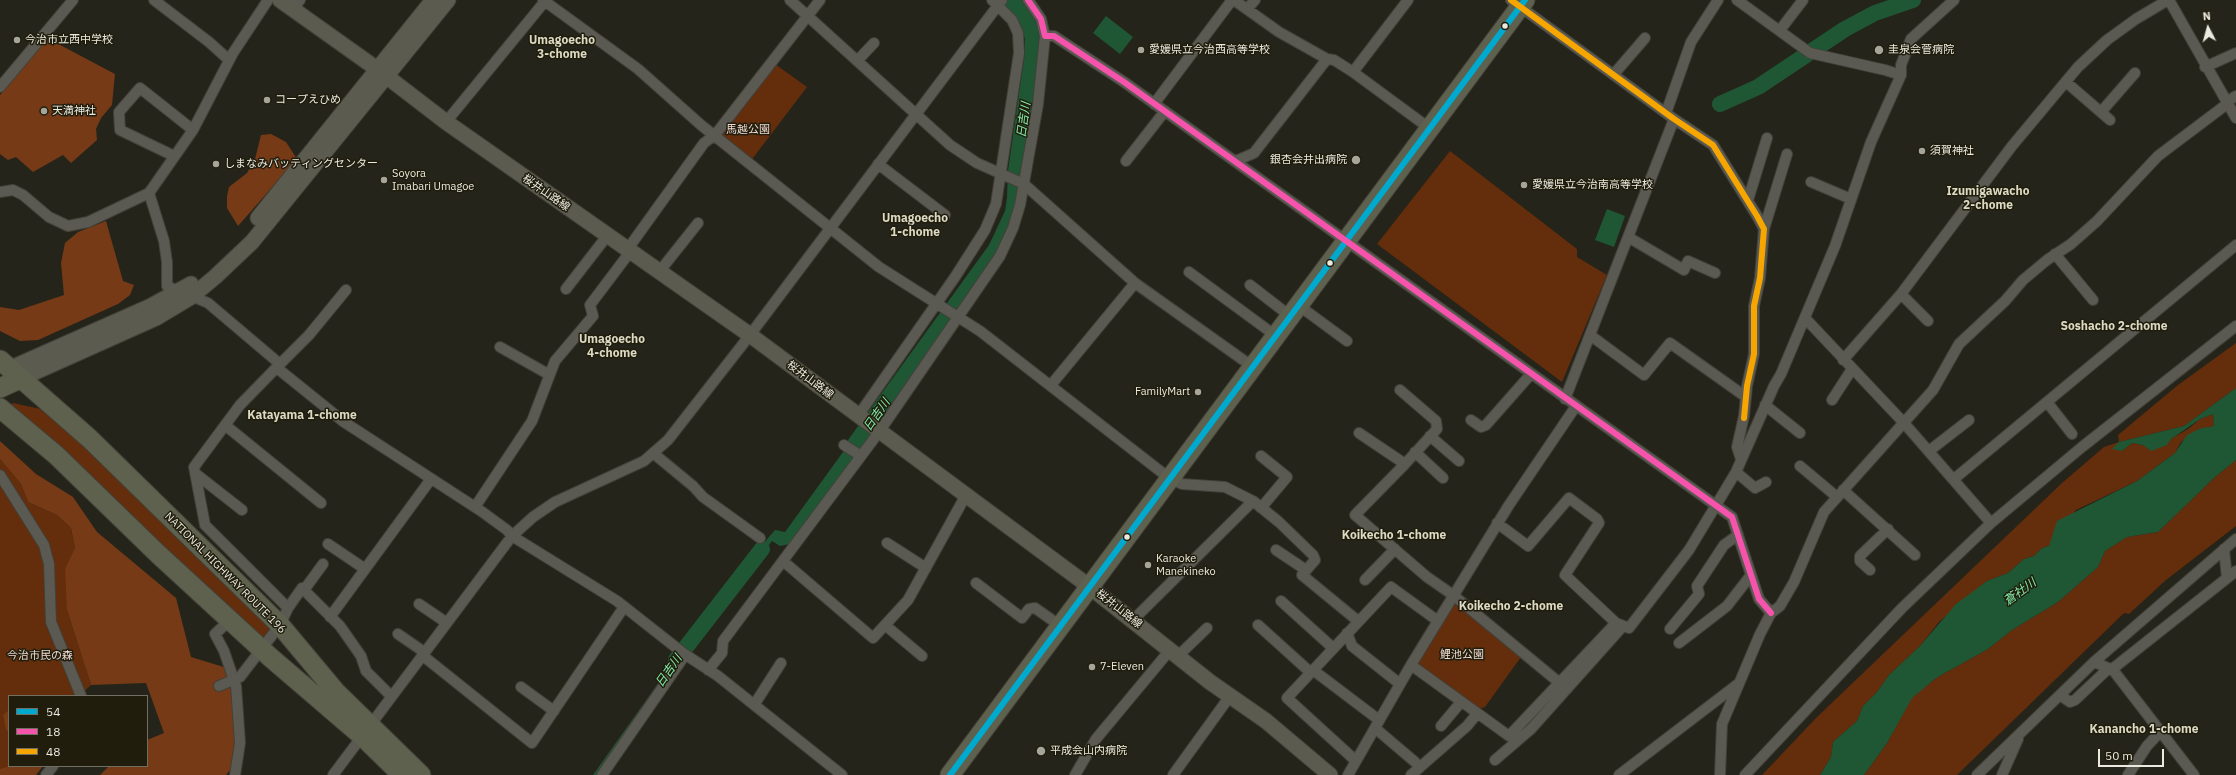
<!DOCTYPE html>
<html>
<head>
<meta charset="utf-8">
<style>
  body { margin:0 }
  #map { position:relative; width:2236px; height:775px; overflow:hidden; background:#25241a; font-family:"IBM Plex Sans",sans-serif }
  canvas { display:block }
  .legend { position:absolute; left:8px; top:695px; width:140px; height:72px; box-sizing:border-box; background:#201d0d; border:1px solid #716f61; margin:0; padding:5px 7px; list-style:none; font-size:12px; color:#ebeadf }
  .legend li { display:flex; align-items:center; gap:8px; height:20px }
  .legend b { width:20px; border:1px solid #716f61 }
  .north { position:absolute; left:2188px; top:8px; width:40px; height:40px; -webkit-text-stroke:3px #201d0d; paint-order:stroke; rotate:354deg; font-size:11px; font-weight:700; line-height:16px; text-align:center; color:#ebeadf }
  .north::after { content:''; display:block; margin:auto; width:14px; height:18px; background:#ebeadf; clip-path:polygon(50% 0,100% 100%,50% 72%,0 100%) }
  .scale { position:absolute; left:2098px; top:749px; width:66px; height:18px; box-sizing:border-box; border:2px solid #ebeadf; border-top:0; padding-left:5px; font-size:12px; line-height:14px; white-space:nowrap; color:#ebeadf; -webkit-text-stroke:3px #201d0d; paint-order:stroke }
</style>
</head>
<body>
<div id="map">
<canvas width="2236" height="775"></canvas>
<ul class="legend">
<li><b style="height:5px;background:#00a9ce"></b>54</li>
<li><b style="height:5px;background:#f653ac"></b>18</li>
<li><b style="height:5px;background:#f7a600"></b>48</li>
</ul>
<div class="north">N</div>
<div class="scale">50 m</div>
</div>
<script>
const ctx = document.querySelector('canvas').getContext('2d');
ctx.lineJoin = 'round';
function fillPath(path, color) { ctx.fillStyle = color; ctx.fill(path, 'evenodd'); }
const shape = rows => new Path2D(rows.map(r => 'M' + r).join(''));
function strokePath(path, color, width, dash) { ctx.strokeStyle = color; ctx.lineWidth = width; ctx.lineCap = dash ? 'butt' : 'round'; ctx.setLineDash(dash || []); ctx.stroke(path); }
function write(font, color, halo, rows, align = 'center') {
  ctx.font = font + ' "IBM Plex Sans","Noto Sans JP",sans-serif'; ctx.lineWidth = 3; ctx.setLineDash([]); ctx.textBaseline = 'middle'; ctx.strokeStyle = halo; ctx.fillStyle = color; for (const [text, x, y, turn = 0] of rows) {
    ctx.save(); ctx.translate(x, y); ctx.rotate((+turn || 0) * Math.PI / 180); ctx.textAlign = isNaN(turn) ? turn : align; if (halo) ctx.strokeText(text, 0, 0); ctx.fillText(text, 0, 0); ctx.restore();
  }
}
fillPath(shape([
  [775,64,807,87,750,162,719,134],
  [1450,151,1577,249,1577,257,1607,275,1562,382,1377,244],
  [2236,343,2236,388,2184,426,2119,442,2122,451,2132,443,2143,445,2151,450,2188,429,2200,419,2213,414,2214,425,2211,428,2201,428,2181,442,2175,453,2137,481,2076,510,2049,546,2042,548,2034,556,2024,559,2008,573,1987,581,1939,622,1920,646,1889,675,1877,692,1863,706,1857,721,1833,742,1831,757,1820,775,1762,775,1816,718,2062,483,2104,447,2119,442,2118,435,2178,385],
  [13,403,45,410,114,472,183,544,264,615,275,631,269,639,254,639,8,407],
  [0,459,21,484,28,502,57,515,71,528,75,548,67,610,91,685,79,696,9,696,9,766,40,766,0,775],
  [2236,460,2236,526,2166,580,2129,614,2124,613,1957,775,1864,775,1887,743,1911,698,1936,678,1988,649,2012,630,2058,602,2098,567,2105,551,2127,537,2158,532,2215,477],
  [1453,603,1521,657,1485,707,1478,709,1416,664]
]), '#642d0b');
fillPath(shape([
  [47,38,115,74,112,105,101,118,96,129,97,140,71,163,63,155,33,172,16,157,8,160,0,154,0,95],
  [271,134,286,142,297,159,238,226,227,208,227,196,229,187,247,173,255,159,261,135],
  [106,221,123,281,134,285,130,295,118,304,38,340,20,341,0,331,0,307,19,310,64,295,61,263,65,243,78,232],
  [0,441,36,474,73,497,97,532,176,598,191,657,227,668,232,697,236,763,226,775,100,775,109,766,147,766,147,740,164,733,146,683,91,685,67,610,65,569,75,548,71,528,57,515,28,502,21,484,0,459],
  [9,710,9,731,6,730,3,715],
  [10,766,43,766,36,775,0,775,0,769]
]), '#763a17');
fillPath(shape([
  [1000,0,1024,0,1036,17,1041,44,1017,208,1000,250,884,420,790,544,780,546,772,541,678,661,597,775,593,775,671,665,768,538,775,530,785,532,843,452,848,440,989,245,1005,211,1007,198,1008,171,1025,52,1025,39,1021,26],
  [1106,16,1133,37,1120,54,1093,33],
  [1607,209,1625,216,1614,247,1595,240],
  [2236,388,2236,460,2215,477,2158,532,2127,537,2105,551,2098,567,2058,602,2012,630,1988,649,1936,678,1912,698,1887,743,1864,775,1820,775,1831,757,1833,742,1857,721,1863,706,1877,692,1889,675,1920,646,1956,604,1987,581,2008,573,2024,559,2034,556,2042,548,2049,546,2057,521,2137,481,2175,453,2187,435,2201,428,2211,427,2214,425,2213,414,2200,419,2171,439,2167,445,2151,451,2143,445,2132,443,2122,451,2112,449,2119,442,2184,426]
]), '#1f5735');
strokePath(shape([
  [1720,104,1758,87,1845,29,1875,13,1913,0],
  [676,660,762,549]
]), '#1f5735', 16);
const street = shape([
  [154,0,209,42,229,60],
  [543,0,638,69,701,125,879,267,980,331,1169,478,1182,484,1225,487,1253,501,1279,522,1313,555,1315,560,1302,575,1358,621],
  [790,0,950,145,977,163,1024,184,1135,283,1253,367],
  [1028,0,1041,19,1045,36,1054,36,1124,82,1732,517,1759,599,1771,613],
  [1234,0,1279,32,1327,59,1334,60,1353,72,1429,128],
  [1511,0,1674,119,1713,145,1757,216,1764,229,1760,278,1754,306,1754,354,1747,386,1744,416,1737,447,1741,459],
  [1737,0,1810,53,1885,70,1901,75],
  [2169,0,2236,118],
  [293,9,300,0],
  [1247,9,1255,0],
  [1780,30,1803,0],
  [857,61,874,43],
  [2205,67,2236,53],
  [1353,72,1408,0],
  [1614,74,1645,38],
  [2066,82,2110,120],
  [0,87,73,0],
  [2226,102,2236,96],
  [1154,104,1232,0],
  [2101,112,2135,73],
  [1666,113,1691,42,1718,0],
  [446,122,546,0],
  [174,156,120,130,119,112,140,88,193,130],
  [1126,161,1165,111],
  [1236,161,1254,153,1327,59],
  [878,164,945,215],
  [1811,182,1851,199],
  [0,192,13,190,23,195,49,217,68,226,88,222,149,193,193,130,233,53,268,0],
  [149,193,164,241,167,262,167,286,208,303,280,364,240,405,194,467,205,525,288,608,280,625,240,677,219,686],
  [1748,200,1767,138],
  [1764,229,1787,154],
  [1628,237,1684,270,1688,261,1715,273],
  [627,250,704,143,715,135,820,0],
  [2055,254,2093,300],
  [659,272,698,223],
  [1189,272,1276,336],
  [1250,285,1290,316],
  [566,289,607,236],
  [1901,294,1928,321],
  [1298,305,1347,341],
  [1805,318,1904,423,1991,523],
  [1590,335,1644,375,1670,343,1746,397],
  [500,347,548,374],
  [1843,360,1901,294,2012,146,2078,67,2107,40,2136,19,2168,0],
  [280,364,309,335,346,290],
  [277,368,344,422,481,511,507,530,512,536,617,601,683,653,718,676,842,775],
  [1051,385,1135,283],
  [1400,390,1436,421,1437,429,1405,464],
  [1565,399,1674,119],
  [1832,400,1852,369],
  [2047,402,2072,434],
  [1765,405,1800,433],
  [858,416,955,277,985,230,996,204,1019,53,1018,33,1012,20,992,0],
  [1471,420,1481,427,1486,425,1531,374],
  [225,425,321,503],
  [1359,433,1405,464,1355,515,1427,577,1453,595,1567,689],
  [1430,436,1459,461],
  [844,445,861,456],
  [1929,451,1969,420],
  [1415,452,1443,478],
  [653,453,693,486,703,497,760,538],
  [1261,456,1287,477,1261,508],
  [1800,466,1837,497],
  [1736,472,1755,488,1766,482],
  [196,474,242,510],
  [0,475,44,545,49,564,51,622,81,696],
  [1954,479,2236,245],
  [1843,490,1915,555],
  [475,507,532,421,555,361,593,316,590,305,630,252],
  [1497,523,1528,546,1569,498,1597,519,1599,523,1565,575,1616,623],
  [887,543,926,568],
  [328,544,365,569],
  [2224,549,2227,578],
  [1276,550,1306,570],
  [783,561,873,638,908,600,966,495],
  [1870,570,1860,561,1860,556,1888,529],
  [1365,580,1395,549],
  [976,583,1022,618,1029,609,1035,608,1062,627],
  [304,590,323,564],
  [1281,601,1333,648],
  [419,604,447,623],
  [288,608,302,588,340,626,361,656,366,671,391,696],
  [330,617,431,479],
  [230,620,215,634,224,651,236,686,240,743,235,775],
  [1133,620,1253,501],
  [885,625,922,656],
  [1258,625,1310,672],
  [1670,629,1699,594,1697,586,1724,545,1738,535],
  [1347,633,1352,646,1400,684],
  [398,634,424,652],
  [1679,643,1727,606,1751,575],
  [422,655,532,743,624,607],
  [1178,656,1207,628],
  [2094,662,2113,670,2194,775],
  [1411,665,1509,736,1616,623,1629,628,1689,550,1736,472,1774,386,1781,374,1835,246,1871,142,1901,75,1901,65,1911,39,1954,0],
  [708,670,722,653,723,641,879,432,1000,256,1013,228,1020,205,1038,104,1045,36],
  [1313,670,1379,720],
  [2111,670,2236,571],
  [521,687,554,711],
  [2060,695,2070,702,2075,700,2109,668],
  [754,705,781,663],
  [1441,726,1461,702],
  [1375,728,1415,762],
  [1495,760,1531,729,1623,626],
  [1356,761,1287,698,1391,587,1438,621],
  [46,775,53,766],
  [333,775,512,536,533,517,555,502,644,461,668,440,750,335,1002,0],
  [602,775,685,655],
  [1075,775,1096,739,1170,650],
  [1173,775,1230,696],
  [1348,775,1411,665,1509,505,1576,406],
  [1411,775,1467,726,1477,714],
  [1619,775,1738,684],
  [1720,775,1722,724,1760,634,1771,613,1780,606,1794,582,1824,512,1933,390,1959,344,2005,301,2023,280,2047,260,2071,244,2097,221,2158,156,2227,104],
  [1745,775,1902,608,1991,523,2082,447,2236,326],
  [1977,775,2094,662,2236,539],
  [2002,775,2018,739],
  [2128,775,2147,746,2160,732]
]);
const secondary = shape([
  [280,0,377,69,446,122,750,335,1090,587,1210,682,1266,721,1330,775],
  [258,218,433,0],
  [11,368,151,306,191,284],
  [22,378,156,318,191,297,215,277,252,242,448,0]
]);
const highway = shape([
  [0,360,90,439,280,625,336,692,421,775],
  [0,388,22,378],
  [0,408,56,455,158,554,270,657,362,736,402,775],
  [950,775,1525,0]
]);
strokePath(street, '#424139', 12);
strokePath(secondary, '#424139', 17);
strokePath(highway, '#424139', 21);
strokePath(street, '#5b5a52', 10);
strokePath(secondary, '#5b5b50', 15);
strokePath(highway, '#5d614e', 19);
strokePath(shape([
  [950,775,1525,0]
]), '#00a9ce', 6);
strokePath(shape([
  [1028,0,1041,19,1045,36,1054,36,1124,82,1732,517,1759,599,1771,613]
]), '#f653ac', 6);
strokePath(shape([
  [1511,0,1674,119,1713,145,1757,216,1764,229,1760,278,1754,306,1754,354,1747,386,1744,418]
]), '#f7a600', 6);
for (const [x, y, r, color] of [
  [1505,26,3.5,"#ebeadf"],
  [17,40,4,"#a6a59a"],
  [1141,50,4,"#a6a59a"],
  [1879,50,5,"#a6a59a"],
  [267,100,4,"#a6a59a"],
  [44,111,4,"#a6a59a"],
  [1922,151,4,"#a6a59a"],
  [1356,160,5,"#a6a59a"],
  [216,164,4,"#a6a59a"],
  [384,180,4,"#a6a59a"],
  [1524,185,4,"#a6a59a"],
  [1330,263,3.5,"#ebeadf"],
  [1198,392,4,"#a6a59a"],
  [1127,537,3.5,"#ebeadf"],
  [1148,565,4,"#a6a59a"],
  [1092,667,4,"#a6a59a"],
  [1041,751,5,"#a6a59a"]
]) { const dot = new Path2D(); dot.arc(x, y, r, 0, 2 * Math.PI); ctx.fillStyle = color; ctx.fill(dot); strokePath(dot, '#201d0d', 1.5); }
write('11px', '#ebeadf', '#201d0d', [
  ["今治市立西中学校",25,40],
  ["愛媛県立今治西高等学校",1149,50],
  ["圭泉会菅病院",1888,50],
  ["コープえひめ",275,100],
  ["天満神社",52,111],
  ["須賀神社",1930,151],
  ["銀杏会井出病院",1347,160,"right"],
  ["しまなみバッティングセンター",224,164],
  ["Soyora",392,174],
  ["Imabari Umagoe",392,187],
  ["愛媛県立今治南高等学校",1532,185],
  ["FamilyMart",1190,392,"right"],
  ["Karaoke",1156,559],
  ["Manekineko",1156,572],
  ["7-Eleven",1100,667],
  ["平成会山内病院",1050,751]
], 'left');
write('11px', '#efd9d0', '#201d0d', [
  ["馬越公園",748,130],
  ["鯉池公園",1462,655],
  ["今治市民の森",40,656]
]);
write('11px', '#ebeadf', '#201d0d', [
  ["桜井山路線",546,193,35],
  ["桜井山路線",810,380,37],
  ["NATIONAL HIGHWAY ROUTE 196",225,573,45],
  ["桜井山路線",1119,609,38]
]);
write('bold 12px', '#dcd9c4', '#201d0d', [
  ["Umagoecho",562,41],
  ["3-chome",562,55],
  ["Izumigawacho",1988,192],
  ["2-chome",1988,206],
  ["Umagoecho",915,219],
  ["1-chome",915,233],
  ["Soshacho 2-chome",2114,327],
  ["Umagoecho",612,340],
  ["4-chome",612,354],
  ["Katayama 1-chome",302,416],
  ["Koikecho 1-chome",1394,536],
  ["Koikecho 2-chome",1511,607],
  ["Kanancho 1-chome",2144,730]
]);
write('italic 12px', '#83efab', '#201d0d', [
  ["日吉川",1024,120,-82],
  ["日吉川",877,415,-55],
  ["蒼社川",2020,592,-36],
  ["日吉川",669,671,-55]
]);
</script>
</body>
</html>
